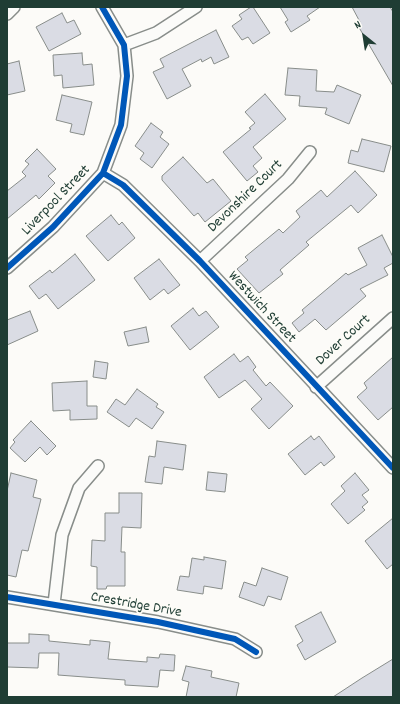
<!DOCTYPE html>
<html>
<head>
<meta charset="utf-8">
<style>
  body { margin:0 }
  #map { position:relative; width:400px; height:704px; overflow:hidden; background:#fcfbf8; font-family:Dekko,sans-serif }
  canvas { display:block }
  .frame { position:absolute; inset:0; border:8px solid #1f3d34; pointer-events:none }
  .north { position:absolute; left:344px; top:16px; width:40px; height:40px; -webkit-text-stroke:3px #fdfcf7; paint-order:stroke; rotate:330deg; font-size:11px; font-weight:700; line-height:16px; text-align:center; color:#1f3d34 }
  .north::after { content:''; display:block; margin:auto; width:14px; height:18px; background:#1f3d34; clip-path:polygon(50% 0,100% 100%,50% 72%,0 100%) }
</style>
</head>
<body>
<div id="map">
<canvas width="400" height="704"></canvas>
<div class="frame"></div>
<div class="north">N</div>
</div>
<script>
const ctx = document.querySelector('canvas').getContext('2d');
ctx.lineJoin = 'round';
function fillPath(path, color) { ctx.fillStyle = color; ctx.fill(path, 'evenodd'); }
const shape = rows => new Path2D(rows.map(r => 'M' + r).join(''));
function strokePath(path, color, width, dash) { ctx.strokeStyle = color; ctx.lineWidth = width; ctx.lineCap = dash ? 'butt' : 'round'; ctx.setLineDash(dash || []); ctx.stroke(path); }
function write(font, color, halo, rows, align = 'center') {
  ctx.font = font + ' Dekko,sans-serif'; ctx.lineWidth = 3.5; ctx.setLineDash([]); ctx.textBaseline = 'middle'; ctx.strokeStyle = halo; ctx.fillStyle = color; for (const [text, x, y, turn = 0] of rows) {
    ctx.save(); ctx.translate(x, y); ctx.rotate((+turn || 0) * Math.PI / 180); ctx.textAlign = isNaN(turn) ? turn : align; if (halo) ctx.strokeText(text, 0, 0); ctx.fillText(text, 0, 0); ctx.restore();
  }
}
const building = shape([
  [251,7,253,7,270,33,253,44,248,37,242,40,232,26,242,19,239,15,251,7],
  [280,7,320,7,307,16,310,20,291,32,285,22,288,20,280,7],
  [352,7,390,7,393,12,393,86,357,24,360,22,352,7],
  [62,13,67,23,74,20,81,34,49,51,36,27,62,13],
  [216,30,229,57,214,64,211,57,202,62,201,59,182,69,191,86,167,99,153,72,164,67,160,59,216,30],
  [82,53,83,65,92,64,94,85,63,88,62,75,54,76,53,55,82,53],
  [19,61,25,91,7,95,7,64,19,61],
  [288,68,317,70,316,91,334,92,337,85,361,95,349,124,325,114,327,108,299,106,300,96,285,95,288,68],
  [265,94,286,119,253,147,262,158,253,166,258,172,247,181,223,152,251,129,249,128,255,123,245,112,265,94],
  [62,95,92,102,84,135,70,132,72,124,56,120,62,95],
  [151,123,163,132,160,137,169,144,152,168,140,159,144,153,135,146,151,123],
  [362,139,391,146,384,172,348,163,351,150,358,152,362,139],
  [37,149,56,169,48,176,55,183,39,199,36,195,7,219,7,191,26,176,22,172,29,164,25,161,37,149],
  [183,157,207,183,213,179,231,201,205,222,198,213,194,216,162,180,162,176,183,157],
  [355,171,377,195,358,213,351,205,306,242,309,245,280,270,283,274,259,293,237,269,248,260,245,257,279,229,283,233,300,217,296,211,321,190,327,197,355,171],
  [111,215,119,225,122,222,135,238,108,261,86,236,111,215],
  [382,235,393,257,393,263,384,268,388,275,360,289,366,296,326,330,315,319,299,332,292,323,304,313,302,310,346,273,348,275,367,265,358,248,382,235],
  [75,254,95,280,58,309,46,294,39,299,29,286,50,270,52,273,75,254],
  [159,259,180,285,168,294,164,289,150,300,134,278,159,259],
  [193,308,199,316,206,311,219,327,190,350,171,326,193,308],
  [30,311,38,331,7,345,7,320,30,311],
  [146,327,149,342,128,346,124,332,146,327],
  [234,354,240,362,248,356,256,367,253,370,266,386,270,382,293,406,269,429,251,409,262,399,245,380,219,398,204,377,234,354],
  [393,357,393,407,378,420,357,397,367,388,364,383,393,357],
  [95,361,108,363,106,379,93,377,95,361],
  [87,381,87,406,97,406,97,419,70,420,70,410,53,411,52,383,87,381],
  [137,389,158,404,156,407,164,412,152,429,136,418,129,427,107,412,116,399,125,405,137,389],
  [31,421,56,446,47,455,40,447,25,462,10,448,15,442,13,440,31,421],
  [311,436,314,440,319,436,335,457,324,466,321,462,305,475,288,454,311,436],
  [157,441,186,445,183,470,164,467,162,484,145,482,149,456,155,457,157,441],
  [208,472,227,474,225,492,206,490,208,472],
  [11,473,37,480,33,497,41,499,28,551,22,550,16,577,7,575,7,491,11,473],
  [355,473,369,490,362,495,368,502,362,507,365,510,348,524,331,504,345,491,341,486,355,473],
  [119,493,142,493,141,528,122,527,121,552,125,552,125,586,107,586,106,589,97,589,97,567,91,566,92,540,105,541,105,513,119,513,119,493],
  [393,518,393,564,387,569,365,541,393,518],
  [204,557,226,561,222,589,204,586,203,594,177,590,180,576,189,577,192,558,204,560,204,557],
  [262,568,288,577,281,600,268,596,264,606,239,597,244,582,256,586,262,568],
  [321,612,336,642,305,660,297,645,303,641,295,626,321,612],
  [29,634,49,635,49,641,90,645,90,640,110,642,108,659,147,662,147,657,159,658,160,654,175,655,174,671,160,670,158,687,125,685,125,680,58,675,59,653,39,653,38,668,7,667,7,643,29,643,29,634],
  [393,659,393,697,333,697,362,678,393,659],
  [186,666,212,671,211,677,239,683,236,697,186,697,189,682,182,680,186,666]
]);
fillPath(building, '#dadce4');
strokePath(building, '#888d8a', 1);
const street = shape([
  [7,14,14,7],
  [124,45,156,33,196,7],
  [103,173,123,185,200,261,393,468],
  [200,261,288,179,310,152],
  [7,268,53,227,103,173,121,125,127,76,124,45,102,7],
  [316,387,393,318],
  [7,597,158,622,235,639,256,652],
  [54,604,62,535,79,488,98,466]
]);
strokePath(street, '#888d8a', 14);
strokePath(street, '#fbfbf9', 11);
strokePath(shape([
  [103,173,123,185,200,261,393,468],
  [7,268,53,227,103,173,121,125,127,76,124,45,102,7],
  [7,597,158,622,235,639,256,652]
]), '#0057b8', 6);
write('15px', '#1f3d34', '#fdfcf7', [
  ["Devonshire Court",246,197,-44],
  ["Liverpool Street",57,201,-46],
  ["Westwich Street",261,308,47],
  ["Dover Court",344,341,-42],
  ["Crestridge Drive",136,606,10]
]);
</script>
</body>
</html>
